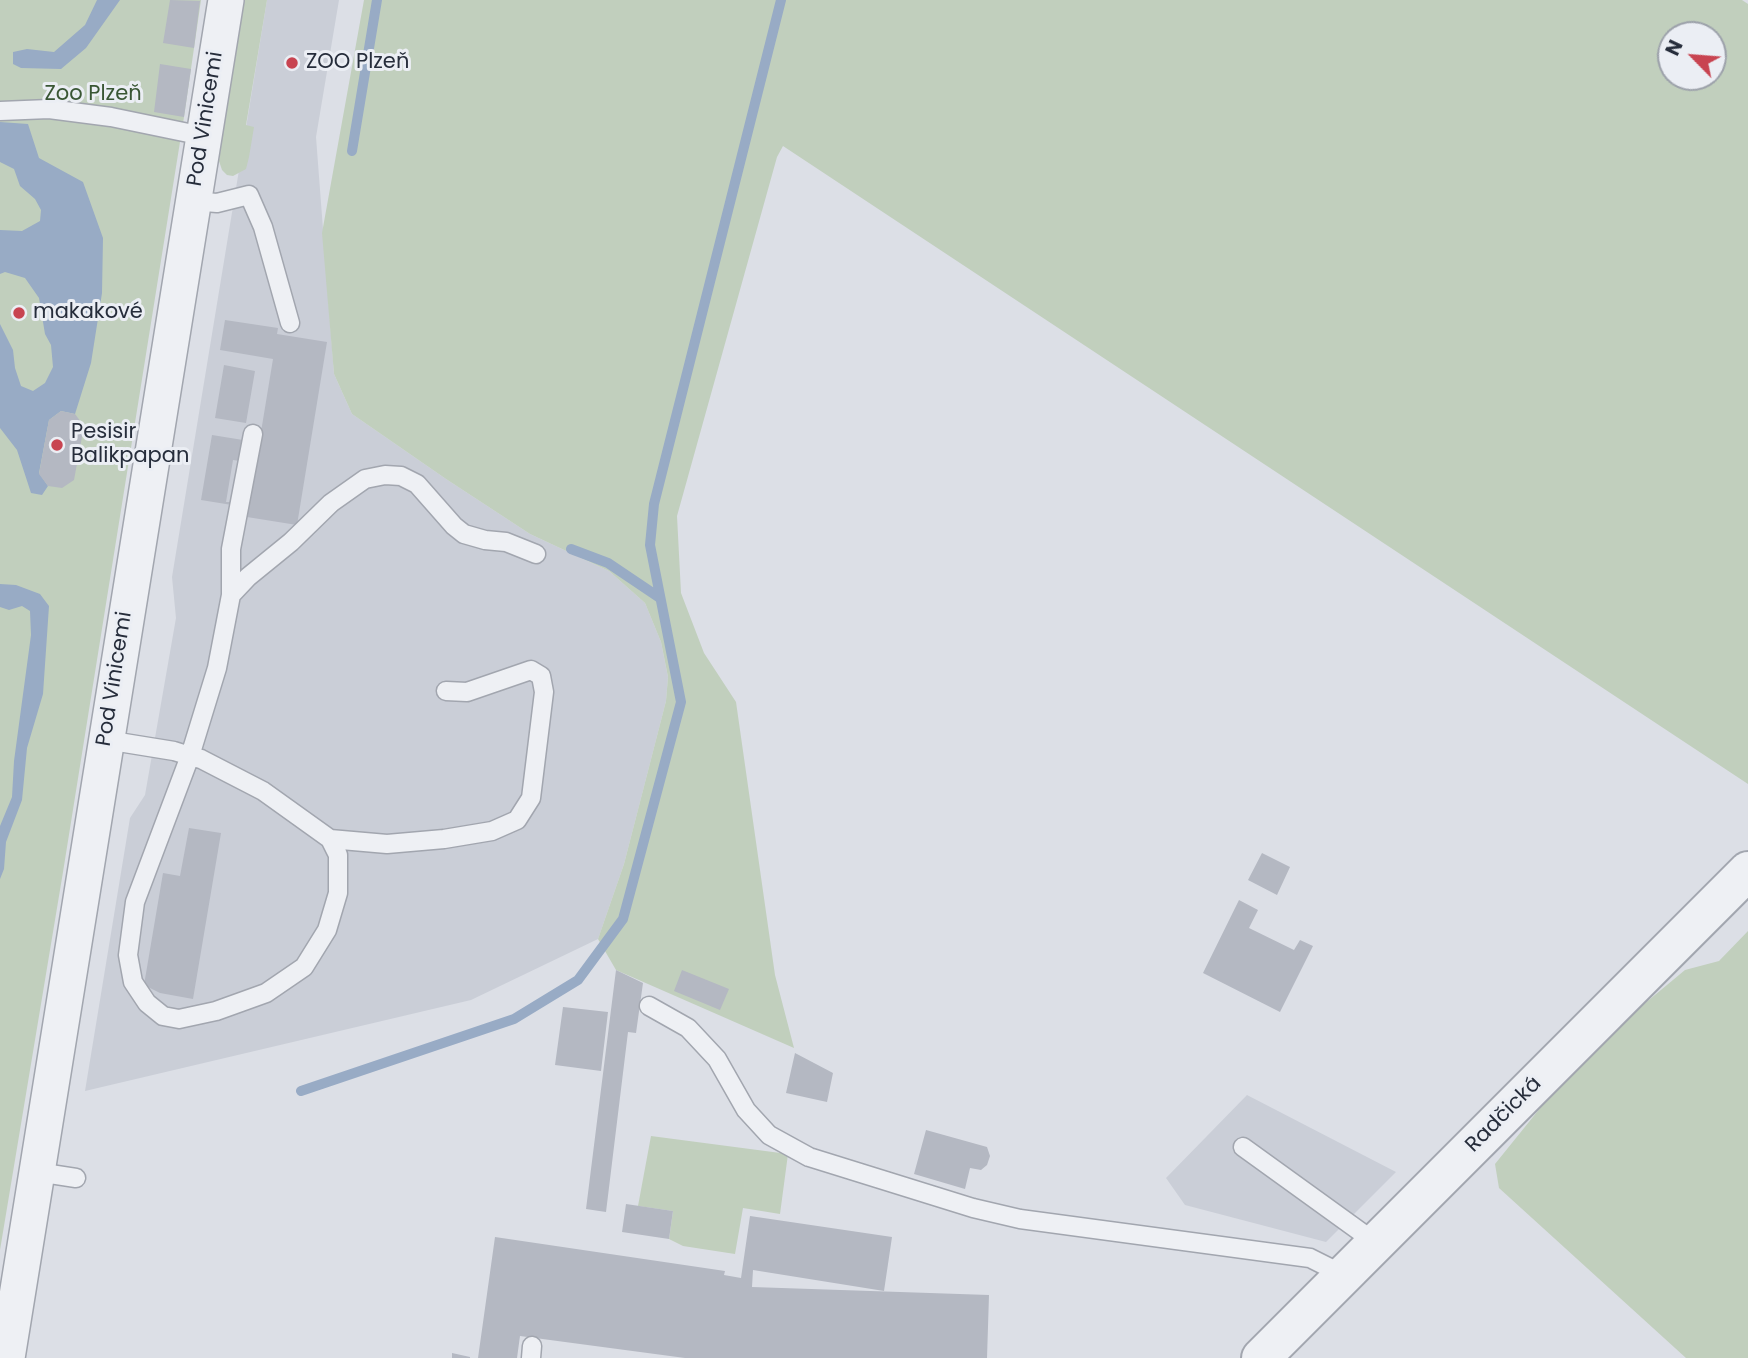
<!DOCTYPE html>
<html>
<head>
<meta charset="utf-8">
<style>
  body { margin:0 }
  #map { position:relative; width:1748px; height:1358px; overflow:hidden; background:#dcdfe6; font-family:Poppins,sans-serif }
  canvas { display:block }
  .north { position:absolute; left:1657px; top:21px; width:70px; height:70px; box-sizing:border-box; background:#ebeef4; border:2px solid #9ca1aa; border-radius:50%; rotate:295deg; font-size:19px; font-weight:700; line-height:28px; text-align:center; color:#262d3b }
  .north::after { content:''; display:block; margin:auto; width:24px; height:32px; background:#c84451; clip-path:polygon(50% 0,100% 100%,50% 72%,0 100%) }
</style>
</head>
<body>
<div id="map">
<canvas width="1748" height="1358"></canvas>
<div class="north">N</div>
</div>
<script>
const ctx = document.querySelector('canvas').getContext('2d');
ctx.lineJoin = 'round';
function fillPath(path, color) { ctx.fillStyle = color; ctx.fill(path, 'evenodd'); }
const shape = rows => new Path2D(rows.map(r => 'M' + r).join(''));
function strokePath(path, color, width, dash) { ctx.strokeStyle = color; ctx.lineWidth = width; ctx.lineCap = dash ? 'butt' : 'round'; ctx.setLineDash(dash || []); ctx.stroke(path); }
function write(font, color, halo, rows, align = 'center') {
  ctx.font = font + ' Poppins,sans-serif'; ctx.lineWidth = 6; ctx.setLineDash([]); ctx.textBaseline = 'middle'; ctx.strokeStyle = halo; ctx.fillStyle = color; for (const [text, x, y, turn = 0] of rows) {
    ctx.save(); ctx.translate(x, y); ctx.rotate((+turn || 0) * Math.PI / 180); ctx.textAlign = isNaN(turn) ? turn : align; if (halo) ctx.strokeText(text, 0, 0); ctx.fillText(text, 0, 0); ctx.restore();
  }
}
fillPath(shape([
  [267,0,339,0,316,137,334,374,352,414,446,479,530,534,609,571,645,603,661,642,668,677,666,701,624,864,598,939,471,1000,85,1091,130,818,145,795,176,618,172,577],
  [1247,1095,1396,1172,1326,1242,1185,1205,1166,1178]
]), '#caced7');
fillPath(shape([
  [0,0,201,0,184,117,63,872,0,1250],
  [241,0,267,0,246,125,254,127,249,157,246,169,233,176,227,175,222,170,219,161],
  [364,0,1742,0,1748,4,1748,784,783,146,777,157,677,516,681,593,704,653,736,702,775,975,794,1048,616,970,598,939,624,864,666,701,668,677,661,642,645,603,609,571,530,534,446,479,352,414,334,374,322,233],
  [1671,35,1713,35,1713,77,1671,77],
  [1748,931,1748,1358,1686,1358,1499,1188,1495,1164,1566,1076,1626,1019,1685,970,1719,961],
  [651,1136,788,1154,780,1214,743,1208,735,1254,683,1246,669,1239,673,1211,638,1206]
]), '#c1cfbd');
fillPath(shape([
  [97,0,120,0,86,48,61,69,21,68,13,64,13,52,27,49,54,52,85,25],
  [0,122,28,124,39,158,83,182,103,238,102,293,91,363,75,414,61,411,49,420,39,473,48,486,42,495,31,493,17,450,0,428,0,324,13,350,15,368,21,386,33,391,45,383,53,367,51,345,45,334,39,298,25,278,5,272,0,274,0,230,22,231,40,221,41,210,35,199,20,186,14,169,0,162],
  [0,584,16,585,40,594,49,606,43,694,27,748,22,800,6,842,4,869,0,879,0,826,12,797,14,761,31,635,30,611,22,606,9,610,0,607]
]), '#98abc5');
strokePath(shape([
  [352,151,377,0],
  [571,549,608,563,660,598],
  [301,1091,514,1019,578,980,623,919,681,702,650,545,654,504,781,0]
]), '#98abc5', 10);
fillPath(shape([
  [170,0,200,1,194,48,163,43],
  [160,64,191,69,184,117,154,112],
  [225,320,278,328,277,334,327,342,297,525,247,517,273,359,220,350],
  [224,365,255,371,246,423,215,418],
  [61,411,75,414,84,426,74,480,62,488,48,486,39,474,49,420],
  [212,435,243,440,240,461,233,460,226,502,233,502,232,505,201,500],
  [189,828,221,833,193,999,160,993,144,985,163,873,180,876],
  [1262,853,1290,867,1277,895,1248,880],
  [1239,900,1258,910,1249,928,1294,950,1300,940,1313,946,1280,1012,1203,973],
  [616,970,643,983,636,1033,628,1032,606,1212,586,1209],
  [682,970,729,989,720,1010,674,991],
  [563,1007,608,1012,601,1071,555,1065],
  [795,1053,833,1073,827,1102,786,1093],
  [926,1130,987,1147,990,1156,987,1165,981,1170,970,1168,965,1189,914,1174],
  [626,1204,673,1211,669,1239,622,1232],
  [750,1216,892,1237,884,1291,753,1270,752,1287,989,1295,987,1358,685,1358,520,1336,517,1358,478,1358,495,1237,725,1271,724,1275,741,1278],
  [452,1353,470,1357,470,1358,452,1358]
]), '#b4b8c2');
const service = shape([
  [0,111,49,109,111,117,203,136],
  [192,201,217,203,249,195,263,227,290,323],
  [231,595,248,577,291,542,331,503,365,479,385,475,401,476,417,484,454,526,464,534,485,540,506,542,536,554],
  [106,740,174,751,190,756,201,759,263,791,330,839,338,855,338,893,327,930,304,967,266,993,216,1011,179,1019,163,1016,147,1003,133,982,128,955,135,902,190,756,217,668,231,595,231,549,253,434],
  [330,839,387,844,444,839,492,831,517,820,531,798,544,692,541,676,531,670,467,692,446,691],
  [649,1006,688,1028,717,1059,746,1110,769,1135,809,1157,973,1208,1020,1219,1310,1258,1344,1275],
  [1243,1147,1376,1243],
  [37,1172,76,1178],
  [531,1358,532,1346]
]);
const minor = shape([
  [7,1358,226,0]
]);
const tertiary = shape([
  [1261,1358,1748,871]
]);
strokePath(service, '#a2a6af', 21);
strokePath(minor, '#a2a6af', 38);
strokePath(tertiary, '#a2a6af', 42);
strokePath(service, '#eef0f4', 18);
strokePath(minor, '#eef0f4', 35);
strokePath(tertiary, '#eef0f4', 38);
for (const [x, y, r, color] of [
  [292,63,7,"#c84451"],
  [19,313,7,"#c84451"],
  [57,445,7,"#c84451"]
]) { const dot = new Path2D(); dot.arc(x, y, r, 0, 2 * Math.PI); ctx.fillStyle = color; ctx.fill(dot); strokePath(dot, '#ebeef4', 2.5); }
write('21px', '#262d3b', '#ebeef4', [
  ["ZOO Plzeň",306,63],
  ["makakové",33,313],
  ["Pesisir",71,433],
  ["Balikpapan",71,457]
], 'left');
write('21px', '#395634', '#ebeef4', [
  ["Zoo Plzeň",93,95]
]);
write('21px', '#262d3b', '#ebeef4', [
  ["Pod Vinicemi",206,119,-81],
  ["Pod Vinicemi",115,679,-81],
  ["Radčická",1504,1115,-45]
]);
</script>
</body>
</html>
